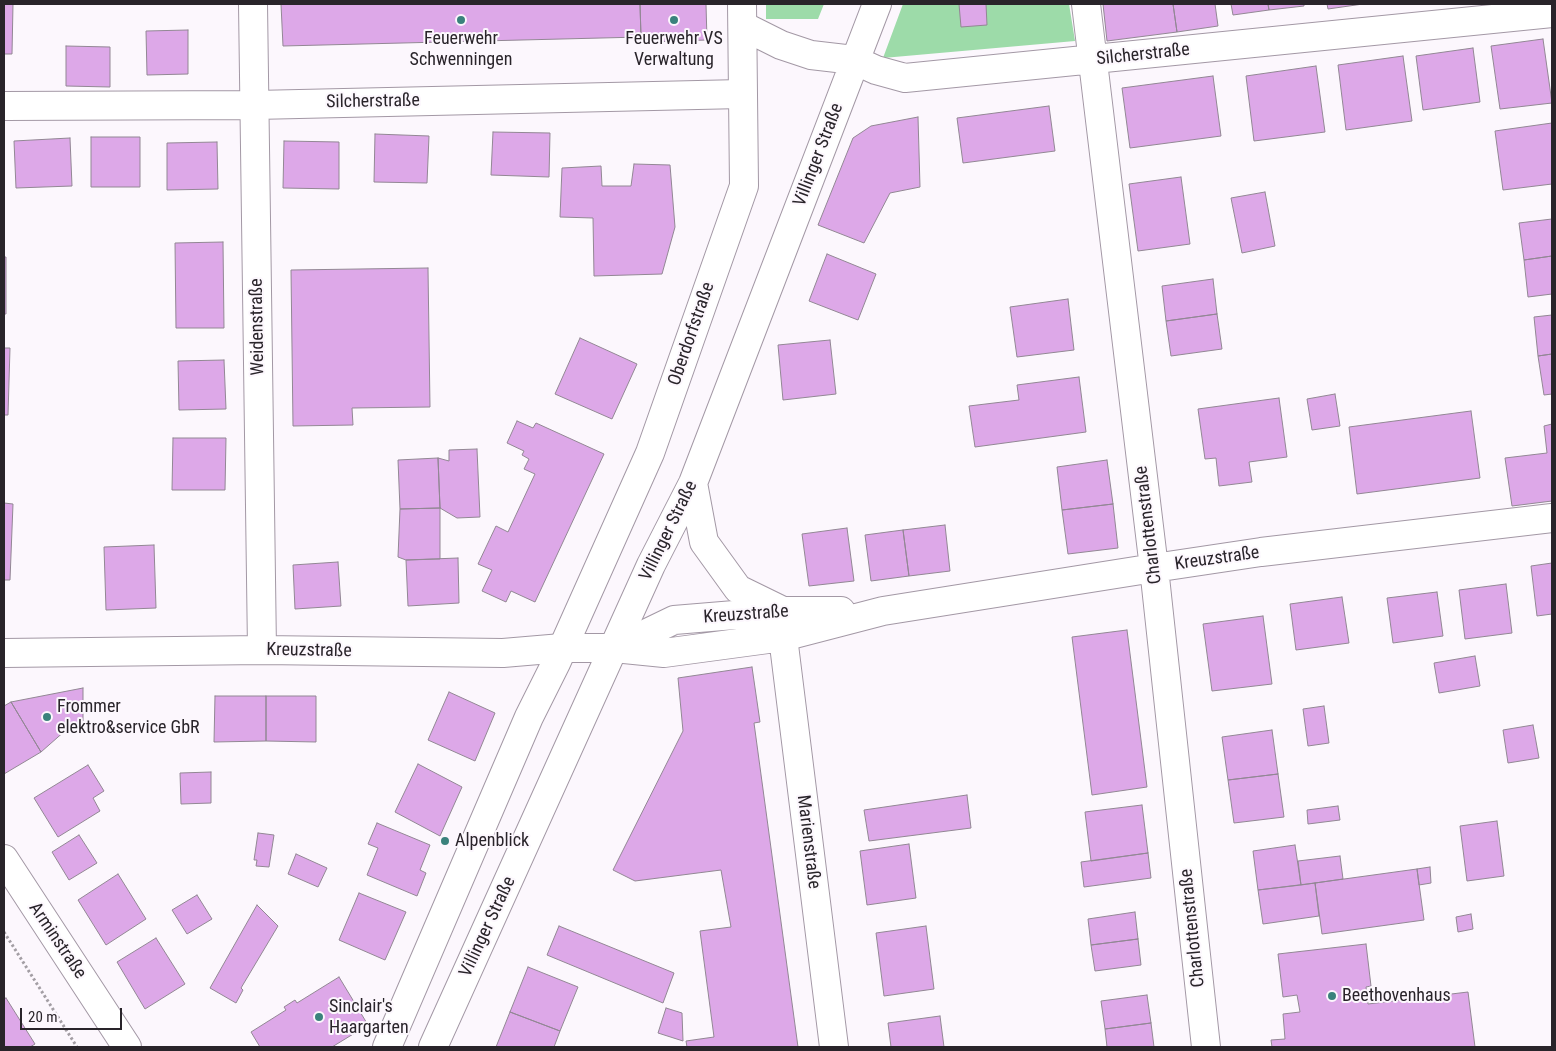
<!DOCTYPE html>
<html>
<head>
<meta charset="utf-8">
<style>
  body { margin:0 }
  #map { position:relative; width:1556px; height:1051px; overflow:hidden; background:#fcf7fd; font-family:"Roboto Condensed",sans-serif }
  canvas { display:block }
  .frame { position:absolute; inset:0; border:5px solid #29242a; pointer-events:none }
  .scale { position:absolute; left:20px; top:1008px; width:102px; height:22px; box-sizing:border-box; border:2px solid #29242a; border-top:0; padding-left:6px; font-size:15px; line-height:18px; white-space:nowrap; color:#29242a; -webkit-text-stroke:4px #fcf7fd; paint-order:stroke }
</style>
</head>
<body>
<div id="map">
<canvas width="1556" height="1051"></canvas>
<div class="frame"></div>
<div class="scale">20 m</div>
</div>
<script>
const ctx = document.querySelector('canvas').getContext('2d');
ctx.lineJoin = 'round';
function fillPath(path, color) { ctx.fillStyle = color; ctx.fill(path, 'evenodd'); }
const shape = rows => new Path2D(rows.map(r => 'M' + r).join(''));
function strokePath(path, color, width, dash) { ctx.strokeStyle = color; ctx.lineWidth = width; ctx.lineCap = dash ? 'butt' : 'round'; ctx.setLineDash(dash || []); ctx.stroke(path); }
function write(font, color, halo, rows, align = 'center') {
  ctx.font = font + ' "Roboto Condensed",sans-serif'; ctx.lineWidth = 4; ctx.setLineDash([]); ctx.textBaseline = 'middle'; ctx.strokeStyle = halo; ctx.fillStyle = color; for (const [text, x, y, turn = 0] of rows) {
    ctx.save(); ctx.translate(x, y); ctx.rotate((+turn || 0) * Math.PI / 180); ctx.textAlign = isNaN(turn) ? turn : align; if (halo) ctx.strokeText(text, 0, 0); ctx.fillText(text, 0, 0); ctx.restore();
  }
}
fillPath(shape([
  [766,4,824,4,818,19,766,19],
  [903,4,1069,4,1075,41,883,58]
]), '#9ddba9');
const building = shape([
  [4,4,13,4,12,54,4,54,4,4],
  [281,4,640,4,641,37,283,46,281,4],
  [640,4,706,4,707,40,645,42,641,37,640,4],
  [959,4,986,4,987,25,961,27,959,4],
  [1103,4,1173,4,1177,32,1107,41,1103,4],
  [1173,4,1215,4,1218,26,1177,32,1173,4],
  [1231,4,1268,4,1269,10,1233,15,1231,4],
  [1268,4,1304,4,1304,6,1269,10,1268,4],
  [1327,4,1363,4,1328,9,1327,4],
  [188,30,188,74,147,75,146,31,188,30],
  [1543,39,1552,103,1500,109,1491,46,1543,39],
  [66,46,110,47,110,87,66,86,66,46],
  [1473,48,1480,102,1423,110,1416,56,1473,48],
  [1403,56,1412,121,1346,130,1338,65,1403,56],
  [1316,66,1325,132,1254,141,1246,76,1316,66],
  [1213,76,1221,136,1130,148,1122,88,1213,76],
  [1049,106,1055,151,963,163,957,118,1049,106],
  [918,117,920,187,890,193,864,243,818,225,853,138,871,126,918,117],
  [1552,123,1552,184,1503,190,1495,131,1552,123],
  [493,132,550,133,549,177,491,175,493,132],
  [375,134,429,136,427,183,374,182,375,134],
  [91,137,140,137,140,187,91,187,91,137],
  [70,138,72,186,16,188,14,141,70,138],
  [284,141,339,142,339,189,283,188,284,141],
  [217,142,218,189,167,190,167,143,217,142],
  [634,164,670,165,675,227,662,274,594,276,593,218,560,217,562,168,601,166,602,186,631,186,634,164],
  [1181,177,1190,244,1138,251,1129,184,1181,177],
  [1265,192,1275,246,1242,253,1231,198,1265,192],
  [1552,219,1552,256,1524,260,1519,223,1552,219],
  [223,242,224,328,176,328,175,243,223,242],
  [827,254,876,274,858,320,809,301,827,254],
  [1552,256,1552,294,1528,297,1524,260,1552,256],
  [4,257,6,257,6,314,4,314,4,257],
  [428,268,430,407,352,408,353,425,293,426,291,270,428,268],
  [1213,279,1217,314,1166,321,1162,286,1213,279],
  [1068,299,1074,350,1017,357,1010,307,1068,299],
  [1217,314,1222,349,1171,356,1166,321,1217,314],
  [1552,315,1552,354,1538,356,1534,317,1552,315],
  [580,338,637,364,612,419,555,394,580,338],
  [830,340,836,394,783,400,778,345,830,340],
  [4,348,10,348,8,415,4,415,4,348],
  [1552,354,1552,394,1544,395,1538,356,1552,354],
  [224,360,226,409,179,410,178,361,224,360],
  [1079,377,1086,432,975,447,969,406,1019,400,1017,385,1079,377],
  [1335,394,1340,426,1312,430,1307,399,1335,394],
  [1279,398,1287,457,1249,462,1252,482,1219,486,1216,458,1205,459,1198,409,1279,398],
  [1471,411,1480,478,1357,494,1349,427,1471,411],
  [517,421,533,428,536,423,604,454,535,602,511,591,506,602,482,591,492,570,478,564,496,526,508,532,535,474,524,469,529,459,522,455,524,451,507,443,517,421],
  [1552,424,1552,501,1512,506,1505,458,1547,453,1544,426,1552,424],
  [173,438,226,438,225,490,172,490,173,438],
  [477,449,480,517,457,518,440,508,438,458,449,461,449,450,477,449],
  [438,458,440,508,400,509,398,460,438,458],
  [1107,460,1113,504,1062,510,1057,467,1107,460],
  [4,503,13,504,10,580,4,580,4,503],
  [1113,504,1118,548,1068,554,1062,510,1113,504],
  [440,508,440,559,406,560,398,557,400,509,440,508],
  [945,525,950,571,909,576,903,530,945,525],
  [847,528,854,581,809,586,802,534,847,528],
  [903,530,909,576,871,581,865,535,903,530],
  [154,545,156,608,106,610,104,547,154,545],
  [458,558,459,603,408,606,406,560,458,558],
  [338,562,341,606,295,609,293,565,338,562],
  [1552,563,1552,614,1537,616,1531,566,1552,563],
  [1506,584,1512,633,1465,639,1459,590,1506,584],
  [1437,592,1443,636,1393,643,1387,598,1437,592],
  [1342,597,1349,643,1296,650,1290,604,1342,597],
  [1263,616,1272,684,1212,691,1203,624,1263,616],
  [1127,630,1147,787,1092,795,1072,637,1127,630],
  [1475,656,1480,686,1439,693,1434,663,1475,656],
  [752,667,760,722,754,723,798,1047,687,1047,686,1041,714,1037,700,931,731,927,721,870,635,881,613,870,683,731,678,678,752,667],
  [83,688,83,733,66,730,41,752,11,702,83,688],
  [449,692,495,713,475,761,428,740,449,692],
  [215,696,266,696,266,741,214,742,215,696],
  [266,696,316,696,316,742,266,741,266,696],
  [11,702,41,752,4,774,4,706,11,702],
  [1324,706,1329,743,1308,746,1303,709,1324,706],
  [1533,725,1539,758,1508,763,1503,730,1533,725],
  [1272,730,1278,774,1228,780,1222,737,1272,730],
  [418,764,462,787,440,836,395,812,418,764],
  [88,765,104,791,93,798,100,811,58,837,34,798,88,765],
  [211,772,211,803,181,804,180,773,211,772],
  [1278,774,1284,817,1234,823,1228,780,1278,774],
  [967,795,971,828,869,841,864,810,967,795],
  [1142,805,1148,853,1091,861,1085,812,1142,805],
  [1338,806,1340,820,1308,824,1307,810,1338,806],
  [1497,821,1504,876,1467,881,1460,826,1497,821],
  [377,823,430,845,420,870,426,873,417,896,367,875,378,848,368,844,377,823],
  [258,833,274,835,269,867,256,866,257,860,254,860,258,833],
  [79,835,97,863,69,880,52,852,79,835],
  [909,844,916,898,867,905,860,851,909,844],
  [1295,845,1301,885,1258,890,1253,851,1295,845],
  [1148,853,1151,878,1084,887,1081,862,1148,853],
  [296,854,327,868,318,887,288,874,296,854],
  [1340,856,1343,879,1301,885,1298,861,1340,856],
  [1430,867,1431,883,1419,885,1417,869,1430,867],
  [1417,869,1424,920,1322,934,1315,883,1417,869],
  [118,874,146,919,106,945,78,900,118,874],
  [1315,883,1319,916,1263,924,1258,890,1315,883],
  [359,893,406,912,385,960,339,940,359,893],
  [197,895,212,919,187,934,172,910,197,895],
  [257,905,278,926,241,988,243,990,236,1003,210,988,257,905],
  [1135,912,1138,939,1091,945,1088,919,1135,912],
  [1471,914,1473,929,1458,932,1456,917,1471,914],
  [559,926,674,973,663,1003,547,955,559,926],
  [926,926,934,989,884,996,876,933,926,926],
  [156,938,185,984,145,1009,117,962,156,938],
  [1138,939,1141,965,1095,971,1091,945,1138,939],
  [1366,944,1371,986,1366,987,1368,1004,1468,992,1475,1047,1272,1047,1271,1040,1285,1039,1283,1014,1300,1012,1297,995,1283,997,1278,954,1366,944],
  [528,967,578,987,560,1031,510,1012,528,967],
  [339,977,368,1025,332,1047,260,1047,251,1032,286,1010,284,1007,295,1000,297,1003,339,977],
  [1147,995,1151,1023,1105,1029,1101,1001,1147,995],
  [6,998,35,1044,30,1047,4,1047,4,999,6,998],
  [666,1008,682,1013,683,1041,658,1033,666,1008],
  [510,1012,560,1031,554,1047,496,1047,510,1012],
  [940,1016,944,1047,891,1047,888,1023,940,1016],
  [1151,1023,1154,1047,1107,1047,1105,1029,1151,1023]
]);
fillPath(building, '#dda8e8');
strokePath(building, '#928794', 1);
const minor = shape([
  [253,4,262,650],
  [1086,4,1154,568,1206,1047],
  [854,60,876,70,905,78,1552,13],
  [4,106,255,105,742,94],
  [783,637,834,1047],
  [616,648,674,620,783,611,841,611],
  [4,653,262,650,503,653,562,648,614,648,664,653,783,637,883,611,1154,568,1261,552,1552,518],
  [4,859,127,1047]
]);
const major = shape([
  [743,26,781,45,811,55,854,60],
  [693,483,704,542,738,589,783,611],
  [387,1047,529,717,556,663,650,453,744,186,742,4],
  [433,1047,651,565,693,483,877,4]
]);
strokePath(minor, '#a398a5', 30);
strokePath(major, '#a398a5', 30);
strokePath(shape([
  [4,932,77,1047]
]), '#a39ea4', 3, [2.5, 2.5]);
strokePath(minor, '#fff', 28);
strokePath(major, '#fff', 28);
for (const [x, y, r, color] of [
  [461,20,5,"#3a827c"],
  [674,20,5,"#3a827c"],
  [47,717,5,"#3a827c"],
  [445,841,5,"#3a827c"],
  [1332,996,5,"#3a827c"],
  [319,1017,5,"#3a827c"]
]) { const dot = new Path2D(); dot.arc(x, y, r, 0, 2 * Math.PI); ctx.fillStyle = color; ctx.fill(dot); strokePath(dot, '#fcf7fd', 2); }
write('18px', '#29242a', '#fcf7fd', [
  ["Feuerwehr",461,39,"center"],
  ["Schwenningen",461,60,"center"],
  ["Feuerwehr VS",674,39,"center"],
  ["Verwaltung",674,60,"center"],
  ["Frommer",57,707],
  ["elektro&service GbR",57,728],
  ["Alpenblick",455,841],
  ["Beethovenhaus",1342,996],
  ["Sinclair's",329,1007],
  ["Haargarten",329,1028]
], 'left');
write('18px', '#29242a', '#fcf7fd', [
  ["Silcherstraße",1143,55,-6],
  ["Silcherstraße",373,102,-1],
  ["Villinger Straße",819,155,-69],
  ["Weidenstraße",258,327,-91],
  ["Oberdorfstraße",692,334,-71],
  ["Charlottenstraße",1149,525,-97],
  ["Villinger Straße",669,531,-64],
  ["Kreuzstraße",1217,559,-8],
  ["Kreuzstraße",746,615,-4],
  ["Kreuzstraße",309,651,1],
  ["Marienstraße",808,842,83],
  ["Villinger Straße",488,927,-65],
  ["Charlottenstraße",1193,928,-96],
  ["Arminstraße",57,941,56]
]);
</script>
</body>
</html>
